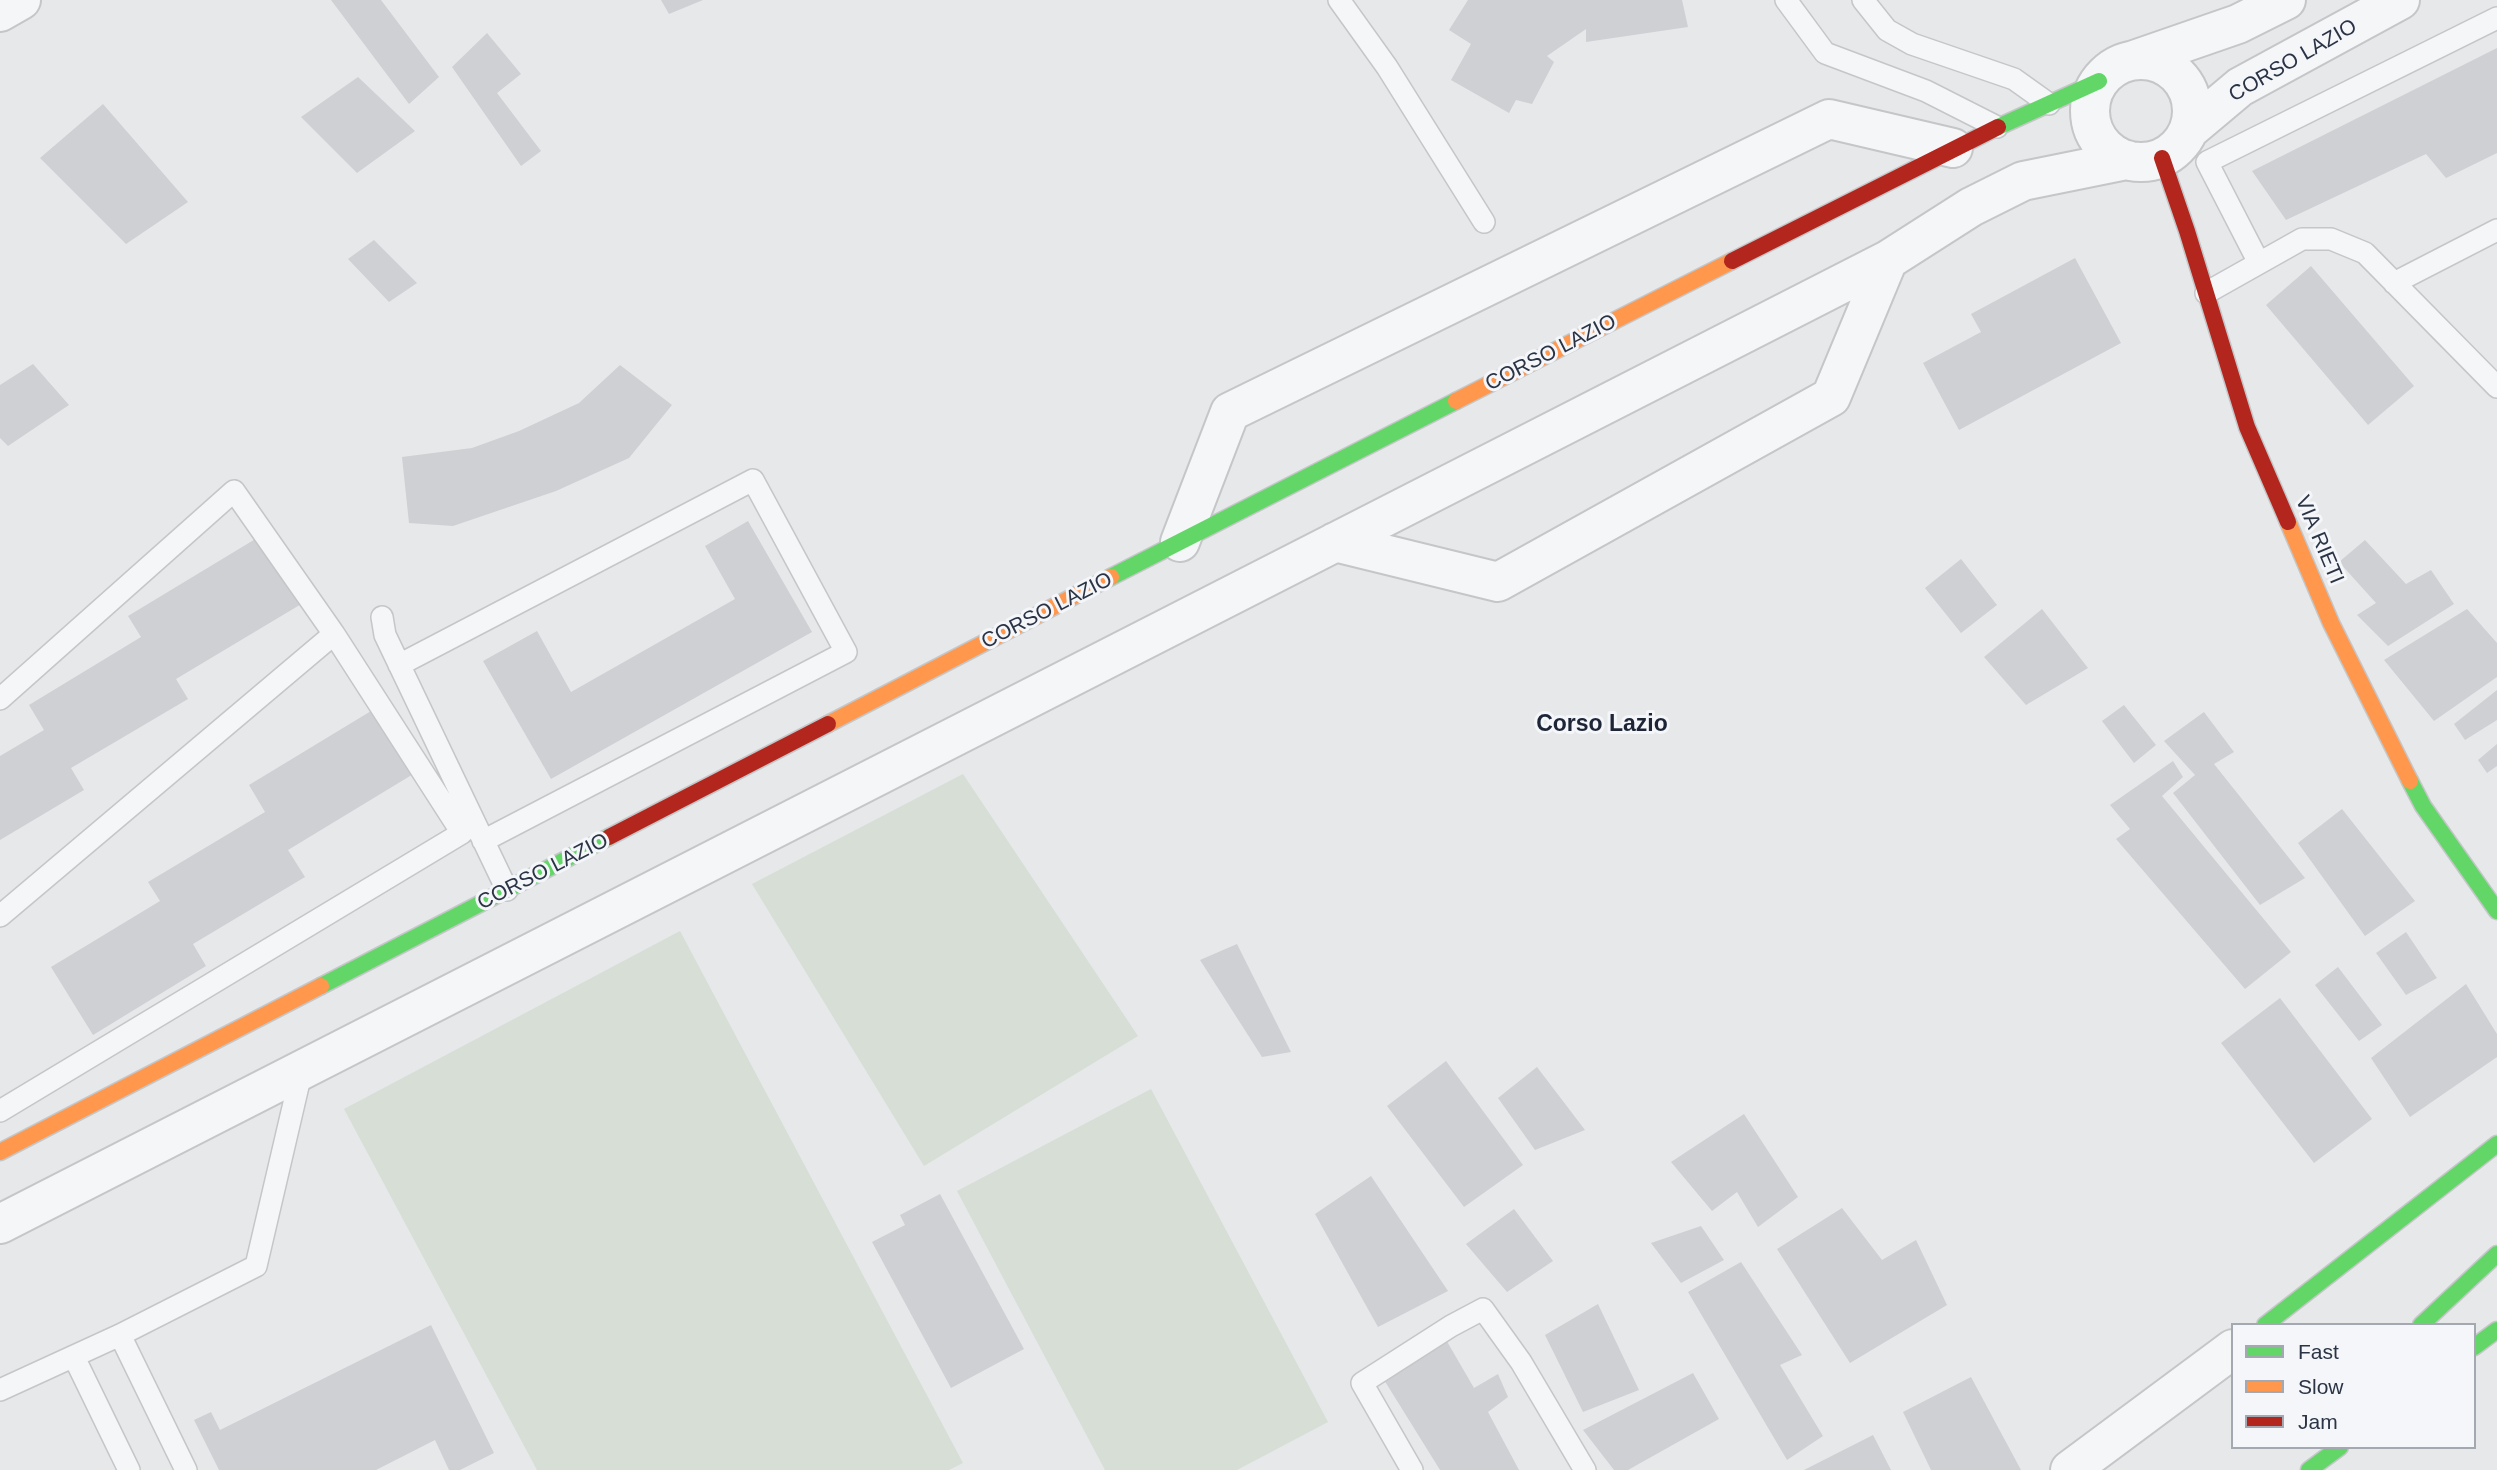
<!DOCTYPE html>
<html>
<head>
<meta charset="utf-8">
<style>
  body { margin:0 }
  #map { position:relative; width:2497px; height:1470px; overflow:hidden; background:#e6e8ea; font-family:Arial,sans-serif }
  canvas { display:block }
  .legend { position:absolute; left:2231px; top:1323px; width:245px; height:126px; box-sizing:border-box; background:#f4f6f9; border:2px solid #a4a8b1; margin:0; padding:9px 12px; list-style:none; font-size:21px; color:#2b3445 }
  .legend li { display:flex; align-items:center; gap:14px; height:35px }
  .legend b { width:35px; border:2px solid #a4a8b1 }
</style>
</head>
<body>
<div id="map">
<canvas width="2497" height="1470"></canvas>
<ul class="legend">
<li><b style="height:9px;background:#63d668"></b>Fast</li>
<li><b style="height:9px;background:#ff974d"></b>Slow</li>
<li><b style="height:9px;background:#b3261e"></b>Jam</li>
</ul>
</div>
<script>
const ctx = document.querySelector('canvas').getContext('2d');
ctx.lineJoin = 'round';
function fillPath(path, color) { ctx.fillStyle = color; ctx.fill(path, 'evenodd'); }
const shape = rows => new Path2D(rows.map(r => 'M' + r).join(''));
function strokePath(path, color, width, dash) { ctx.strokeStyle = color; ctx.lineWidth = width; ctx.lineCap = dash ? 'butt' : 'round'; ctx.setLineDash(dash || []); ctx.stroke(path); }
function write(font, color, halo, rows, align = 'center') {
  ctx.font = font + ' Arial,sans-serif'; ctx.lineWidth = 6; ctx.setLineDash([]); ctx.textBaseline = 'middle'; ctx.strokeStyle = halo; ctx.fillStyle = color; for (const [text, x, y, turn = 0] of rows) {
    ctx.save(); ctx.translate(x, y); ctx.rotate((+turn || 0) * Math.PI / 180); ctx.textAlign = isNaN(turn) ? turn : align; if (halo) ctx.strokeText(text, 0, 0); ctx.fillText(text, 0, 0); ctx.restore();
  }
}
fillPath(shape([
  [963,774,1138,1036,924,1166,752,884],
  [680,931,963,1463,949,1470,537,1470,344,1109],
  [1151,1089,1328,1422,1237,1470,1105,1470,957,1191]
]), '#d6ded6');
fillPath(shape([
  [331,0,381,0,439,77,409,104],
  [661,0,703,0,669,14],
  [1468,0,1682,0,1688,27,1586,42,1586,29,1547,56,1554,62,1532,104,1516,100,1509,113,1451,80,1471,44,1449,30],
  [487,33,521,74,497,93,541,151,521,166,452,67],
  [2497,48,2497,153,2446,178,2426,154,2286,220,2252,171],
  [358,77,415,131,357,173,301,117],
  [103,104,188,202,126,244,40,158],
  [374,240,417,283,389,302,348,259],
  [2075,258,2121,343,1959,430,1923,363,1981,332,1971,314],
  [2311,266,2414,386,2368,425,2266,305],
  [33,364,69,405,8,446,0,438,0,385],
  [620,365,672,405,629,458,556,491,453,526,409,523,402,457,472,448,519,431,579,403],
  [748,521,812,632,551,779,483,661,537,631,571,692,735,599,705,546],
  [262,535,303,603,176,679,188,699,71,768,84,790,0,840,0,756,44,730,29,705,141,637,128,616],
  [2365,540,2406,584,2431,570,2454,604,2388,646,2357,615,2376,603,2339,562],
  [1961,559,1997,605,1961,633,1925,588],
  [2042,609,2088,668,2026,705,1984,657],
  [2467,609,2497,643,2497,677,2434,721,2384,660],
  [2497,690,2497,720,2465,740,2454,724],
  [2124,705,2156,745,2134,763,2102,721],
  [376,708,415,773,288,850,305,877,193,944,206,966,93,1035,51,967,160,901,148,882,265,812,249,785],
  [2204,712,2234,752,2214,764,2305,878,2260,905,2173,793,2195,775,2164,741],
  [2497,744,2497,766,2487,773,2478,760],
  [2173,761,2183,777,2162,796,2291,952,2245,989,2116,839,2130,829,2110,805],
  [2342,809,2415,901,2365,936,2298,843],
  [2406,932,2437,978,2406,995,2376,953],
  [1237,944,1291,1052,1262,1057,1200,960],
  [2338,967,2382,1025,2359,1041,2315,985],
  [2466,984,2497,1034,2497,1057,2410,1117,2371,1058],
  [2280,998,2372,1119,2314,1163,2221,1043],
  [1446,1061,1523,1165,1464,1207,1387,1106],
  [1537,1067,1585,1130,1535,1150,1498,1098],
  [1744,1114,1798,1197,1758,1227,1737,1192,1712,1211,1671,1162],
  [1371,1176,1448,1291,1378,1327,1315,1214],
  [940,1194,1024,1349,951,1388,872,1242,905,1225,900,1215],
  [1842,1208,1882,1260,1916,1240,1947,1305,1850,1363,1777,1249],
  [1514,1209,1553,1261,1507,1292,1466,1244],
  [1701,1226,1724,1260,1681,1283,1651,1243],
  [1741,1262,1802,1355,1780,1365,1823,1436,1787,1460,1688,1292],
  [1598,1304,1639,1390,1583,1412,1545,1335],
  [431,1325,494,1453,460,1470,449,1470,435,1440,376,1470,219,1470,194,1420,211,1412,220,1430],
  [1445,1338,1474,1388,1498,1374,1508,1397,1488,1412,1519,1470,1440,1470,1381,1375],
  [1693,1373,1719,1419,1628,1470,1614,1470,1583,1430],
  [1971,1377,2021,1470,1931,1470,1903,1412],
  [1873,1435,1891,1470,1804,1470]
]), '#ced0d3');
const lane = shape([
  [1339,0,1387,67,1484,222],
  [1786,0,1825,53,1926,91,1997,127],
  [1863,0,1887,30,1912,44,2014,79,2049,104],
  [2259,263,2207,162,2497,18],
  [2394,283,2497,230],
  [2206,293,2302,239,2331,239,2365,253,2497,387],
  [382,617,385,635,507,890],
  [399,665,753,480,846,652,483,841],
  [0,699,234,491,334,634,0,916],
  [0,1111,462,833,334,634],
  [120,1335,186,1470],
  [74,1357,129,1470],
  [0,1390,120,1335,256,1266,302,1069],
  [1412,1470,1362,1383,1451,1326,1483,1309,1521,1362,1585,1470]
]);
const street = shape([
  [0,12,21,0],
  '2090 111a51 51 0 1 1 102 0a51 51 0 1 1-102 0Z',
  [2134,60,2238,24,2286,0],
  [2190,129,2240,87,2400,0],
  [1180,542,1230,412,1829,119,1953,148],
  [1335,542,1498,582,1831,397,1888,260,1971,207,2023,181,2127,160],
  [0,1224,1888,260],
  [2070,1470,2233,1349]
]);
const fast = shape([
  [1998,127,2099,81],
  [1111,577,1456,401],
  [2410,781,2423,806,2497,911],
  [321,986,609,837],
  [2265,1325,2497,1144],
  [2421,1325,2497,1254],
  [2474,1347,2497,1330],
  [2309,1470,2340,1447]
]);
const slow = shape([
  [1456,401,1732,261],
  [2288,522,2331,623,2410,781],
  [828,724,1111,577],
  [0,1152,321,986]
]);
const jam = shape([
  [2162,158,2187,231,2247,427,2288,522],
  [1732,261,1998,127],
  [609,837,828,724]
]);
strokePath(lane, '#c4c6c8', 24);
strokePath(street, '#c4c6c8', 42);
strokePath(fast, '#c4c6c8', 19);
strokePath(slow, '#c4c6c8', 19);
strokePath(jam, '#c4c6c8', 19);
strokePath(lane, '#f5f6f7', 21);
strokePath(street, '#f5f6f7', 38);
strokePath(fast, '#63d668', 16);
strokePath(slow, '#ff974d', 16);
strokePath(jam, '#b3261e', 16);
write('21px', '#2b3445', '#f4f6f9', [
  ["CORSO LAZIO",2293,61,-30],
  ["CORSO LAZIO",1551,353,-27],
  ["VIA RIETI",2319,540,67],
  ["CORSO LAZIO",1047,611,-27],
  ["CORSO LAZIO",543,872,-27]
]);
write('bold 23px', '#1d2536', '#f4f6f9', [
  ["Corso Lazio",1602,725]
]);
</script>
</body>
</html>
